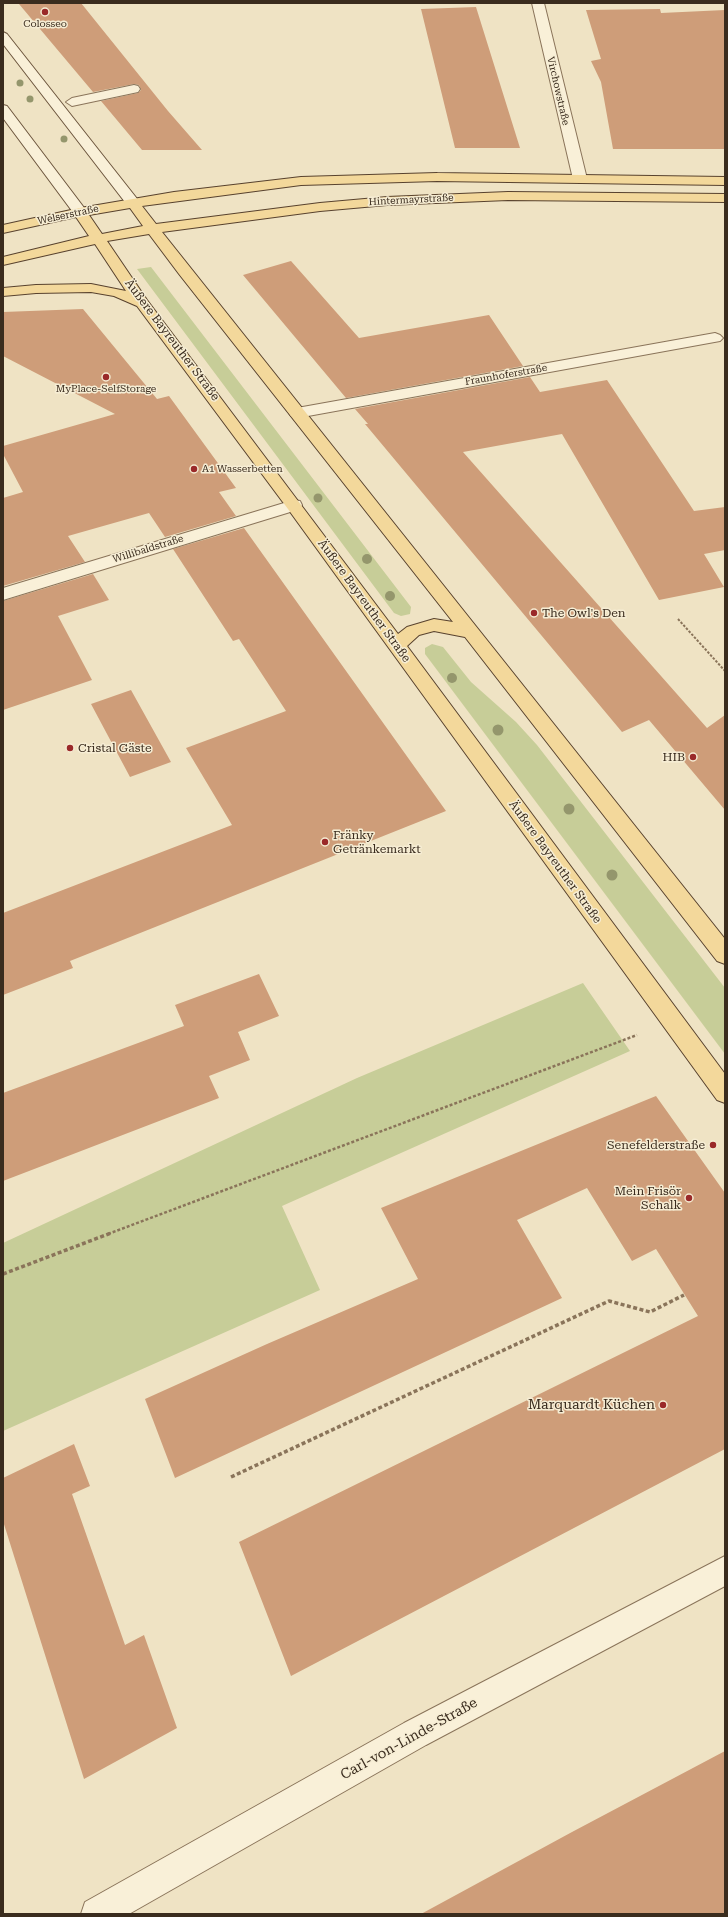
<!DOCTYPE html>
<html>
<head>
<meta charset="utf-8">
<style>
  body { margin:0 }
  #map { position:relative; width:728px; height:1917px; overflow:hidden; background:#efe3c4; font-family:"Roboto Serif",serif }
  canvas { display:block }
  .frame { position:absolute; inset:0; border:4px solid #3a2c1e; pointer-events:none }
</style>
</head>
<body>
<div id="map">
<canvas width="728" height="1917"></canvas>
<div class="frame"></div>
</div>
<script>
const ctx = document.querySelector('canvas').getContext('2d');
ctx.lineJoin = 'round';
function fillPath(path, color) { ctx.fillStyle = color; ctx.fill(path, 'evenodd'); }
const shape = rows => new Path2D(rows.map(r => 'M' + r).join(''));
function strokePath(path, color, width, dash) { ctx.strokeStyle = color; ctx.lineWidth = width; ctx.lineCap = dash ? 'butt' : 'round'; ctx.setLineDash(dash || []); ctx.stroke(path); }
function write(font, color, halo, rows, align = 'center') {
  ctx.font = font + ' "Roboto Serif",serif'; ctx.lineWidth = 3; ctx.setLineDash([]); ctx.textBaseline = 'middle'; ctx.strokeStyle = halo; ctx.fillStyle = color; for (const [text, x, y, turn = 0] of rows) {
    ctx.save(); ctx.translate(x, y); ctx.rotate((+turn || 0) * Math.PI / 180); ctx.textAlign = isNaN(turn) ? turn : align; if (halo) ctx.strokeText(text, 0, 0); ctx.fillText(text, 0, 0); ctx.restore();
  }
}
fillPath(shape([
  [151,267,411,607,410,614,401,616,394,613,137,269],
  [432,644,443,647,471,682,516,722,537,745,725,988,725,1054,425,654,425,648],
  [583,983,630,1051,282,1206,320,1290,3,1431,3,1243,357,1078]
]), '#c7cd98');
fillPath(shape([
  [81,3,168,111,202,150,142,150,101,101,138,93,141,90,139,85,134,84,93,92,19,4],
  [476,7,520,148,455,148,421,9],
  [660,9,661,13,725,10,725,149,613,149,601,82,591,61,601,59,586,10],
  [291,261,359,338,489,315,523,366,346,398,243,275],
  [83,309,157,399,169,396,236,488,219,492,236,516,165,537,149,513,68,536,85,562,3,586,3,498,23,492,3,454,3,446,115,414,3,356,3,312],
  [530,377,540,392,607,380,694,511,725,507,725,550,704,554,724,587,659,600,562,434,463,452,707,728,725,715,725,810,649,720,622,732,365,424,368,424,355,409],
  [244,528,446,811,70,961,73,968,3,995,3,913,232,825,186,748,286,711,239,639,233,641,173,549],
  [93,574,109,600,58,616,92,680,3,710,3,601],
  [131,690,171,762,130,777,91,704],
  [259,974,279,1016,238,1032,250,1060,209,1076,219,1098,3,1181,3,1093,184,1026,175,1005],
  [656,1096,725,1193,725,1449,291,1676,239,1542,698,1316,656,1249,632,1261,587,1188,517,1220,562,1298,175,1478,145,1399,267,1344,418,1279,381,1208],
  [74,1444,90,1486,72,1494,125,1645,144,1635,177,1728,84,1779,3,1521,3,1478],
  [725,1751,725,1914,421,1914,572,1832]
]), '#ce9d79');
const service = shape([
  [134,85,138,86,140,89,138,92,72,106,66,102,72,98,134,85]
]);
const minor = shape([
  [532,3,544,3,587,179,585,182,575,182,573,179,532,3],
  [715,333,720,335,723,338,720,341,297,418,291,416,289,413,291,410,297,408,715,333],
  [294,500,300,501,302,505,300,509,3,600,3,588,294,500],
  [725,1556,725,1586,426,1745,129,1914,81,1914,85,1902,404,1723,725,1556]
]);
const secondary = shape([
  [3,32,7,34,138,200,140,203,138,206,128,206,3,44,3,32],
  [3,105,7,106,85,209,87,212,85,215,75,215,3,118,3,105]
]);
const primary = shape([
  [437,173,725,177,725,185,437,181,301,185,142,206,156,224,320,203,387,197,508,192,725,194,725,202,508,200,387,205,320,211,162,232,725,939,725,964,717,961,465,637,434,631,419,635,407,646,725,1074,725,1103,717,1100,288,509,137,306,114,296,91,292,36,293,3,296,3,288,36,285,91,284,126,291,95,244,3,265,3,257,89,236,76,217,3,233,3,225,80,208,174,192,301,177,437,173],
  [130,208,143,226,102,234,89,215,130,208],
  [149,234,179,274,453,622,434,619,407,627,398,634,147,300,107,241,149,234]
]);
strokePath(service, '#8a745a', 2);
strokePath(minor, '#8a745a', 2);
strokePath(secondary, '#6c553d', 2);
strokePath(primary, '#58422e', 2);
strokePath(shape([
  [678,619,725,671]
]), '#8a745a', 2, [2.5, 1.5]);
strokePath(shape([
  [108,1234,637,1035]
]), '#8a745a', 2.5, [3, 2]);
strokePath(shape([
  [3,1274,111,1233],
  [231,1477,609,1301,650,1312,684,1295]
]), '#8a745a', 3.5, [4, 2.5]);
fillPath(service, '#f9f0d8');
fillPath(minor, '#f9f0d8');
fillPath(secondary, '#f9f0d8');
fillPath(primary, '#f3d89b');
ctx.fillStyle = '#94966c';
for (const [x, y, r] of [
  [20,83,3.5],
  [30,99,3.5],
  [64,139,3.5],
  [318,498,4.5],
  [367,559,5],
  [390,596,5],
  [452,678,5],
  [498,730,5.5],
  [569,809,5.5],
  [612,875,5.5]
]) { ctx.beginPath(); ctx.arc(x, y, r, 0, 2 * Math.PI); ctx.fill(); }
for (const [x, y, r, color] of [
  [45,12,4,"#9a2929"],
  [106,377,4,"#9a2929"],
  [194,469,4,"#9a2929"],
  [534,613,4,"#9a2929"],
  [70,748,4,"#9a2929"],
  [693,757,4,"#9a2929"],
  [325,842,4,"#9a2929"],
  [713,1145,4,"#9a2929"],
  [689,1198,4,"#9a2929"],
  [663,1405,4,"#9a2929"]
]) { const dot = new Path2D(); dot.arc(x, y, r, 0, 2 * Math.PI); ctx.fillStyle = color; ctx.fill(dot); strokePath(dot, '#f6edd4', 1.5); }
write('10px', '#3a2c1e', '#f6edd4', [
  ["Colosseo",45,24],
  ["MyPlace-SelfStorage",106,389],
  ["A1 Wasserbetten",202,469,"left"]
]);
write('10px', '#3a2c1e', '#f6edd4', [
  ["Virchowstraße",558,91,77],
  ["Hintermayrstraße",411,200,-3],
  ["Welserstraße",68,215,-12],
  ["Fraunhoferstraße",506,375,-10],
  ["Willibaldstraße",148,549,-17]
]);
write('12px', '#3a2c1e', '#f6edd4', [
  ["Äußere Bayreuther Straße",172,340,53],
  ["Äußere Bayreuther Straße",364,601,54],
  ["Äußere Bayreuther Straße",555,862,54]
]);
write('12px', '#3a2c1e', '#f6edd4', [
  ["The Owl's Den",542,613],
  ["Cristal Gäste",78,748],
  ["HIB",685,757,"right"],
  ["Fränky",333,835],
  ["Getränkemarkt",333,849],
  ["Senefelderstraße",705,1145,"right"],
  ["Mein Frisör",681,1191,"right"],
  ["Schalk",681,1205,"right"]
], 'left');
write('14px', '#3a2c1e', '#f6edd4', [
  ["Marquardt Küchen",655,1405]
], 'right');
write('14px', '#3a2c1e', '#f6edd4', [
  ["Carl-von-Linde-Straße",409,1739,-29]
]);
</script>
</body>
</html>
